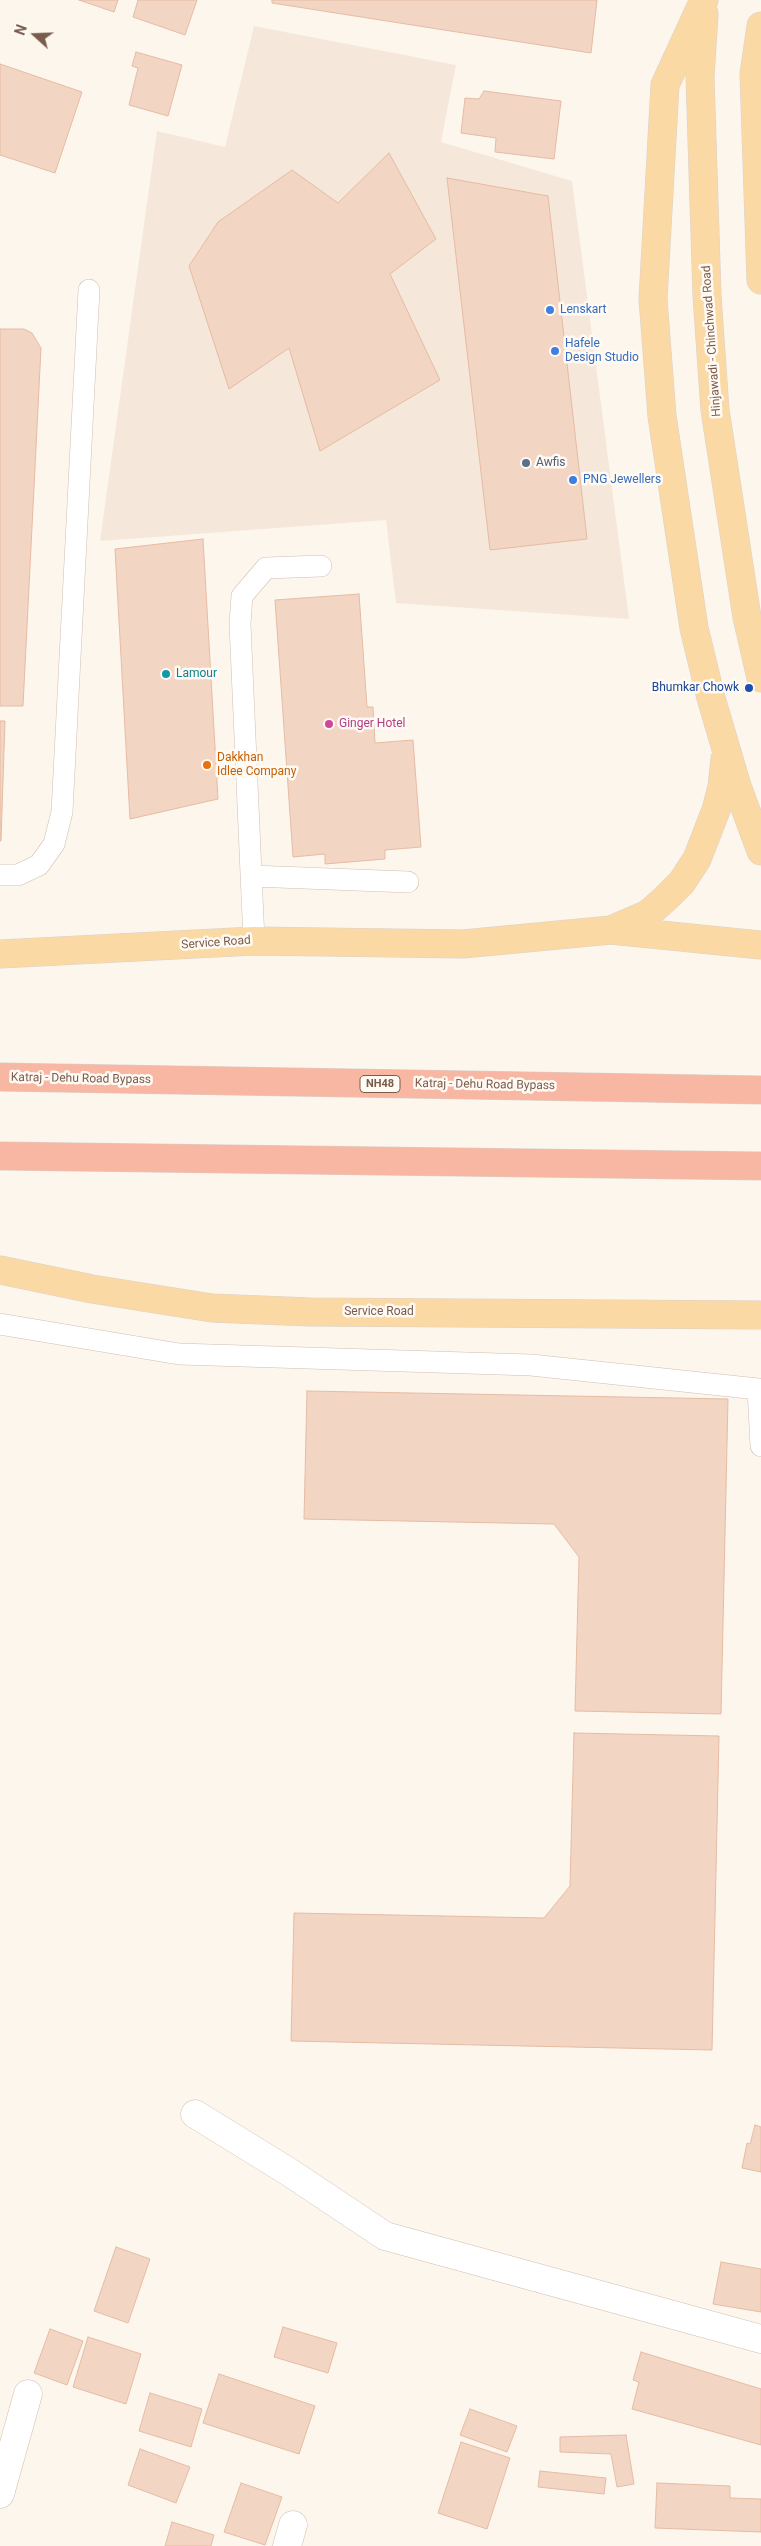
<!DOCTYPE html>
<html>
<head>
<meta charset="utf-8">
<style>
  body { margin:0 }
  #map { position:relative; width:761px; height:2546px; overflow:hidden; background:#fdf6ec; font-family:Roboto,sans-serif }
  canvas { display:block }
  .north { position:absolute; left:10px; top:10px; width:50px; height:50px; -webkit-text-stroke:4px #fffaf3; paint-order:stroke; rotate:290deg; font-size:14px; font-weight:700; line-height:20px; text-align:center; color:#7a5c4d }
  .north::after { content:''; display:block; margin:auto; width:18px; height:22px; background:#7a5c4d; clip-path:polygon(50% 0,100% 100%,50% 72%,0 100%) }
</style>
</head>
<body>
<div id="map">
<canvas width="761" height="2546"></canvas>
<div class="north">N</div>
</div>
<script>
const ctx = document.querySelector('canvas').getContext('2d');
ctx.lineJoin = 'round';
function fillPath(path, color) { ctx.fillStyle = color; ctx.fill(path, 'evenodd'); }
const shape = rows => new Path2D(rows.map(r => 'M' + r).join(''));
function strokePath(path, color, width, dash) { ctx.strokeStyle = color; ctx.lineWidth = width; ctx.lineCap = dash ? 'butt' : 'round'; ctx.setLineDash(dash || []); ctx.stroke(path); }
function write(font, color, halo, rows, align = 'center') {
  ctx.font = font + ' Roboto,sans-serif'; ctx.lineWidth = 5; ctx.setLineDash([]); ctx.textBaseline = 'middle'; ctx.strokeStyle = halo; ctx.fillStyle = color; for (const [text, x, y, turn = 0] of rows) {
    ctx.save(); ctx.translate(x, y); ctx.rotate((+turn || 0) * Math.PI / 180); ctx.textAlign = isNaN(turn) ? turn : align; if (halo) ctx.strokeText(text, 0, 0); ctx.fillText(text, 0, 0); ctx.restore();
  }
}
fillPath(shape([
  [254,26,456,65,441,142,572,181,629,619,396,603,386,520,100,541,157,131,225,147]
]), '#f5e8da');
const building = shape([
  [79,0,118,0,114,12,79,0],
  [138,0,197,0,185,35,133,17,138,0],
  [272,0,597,0,591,53,272,3,272,0],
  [136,52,182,65,168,116,129,105,138,68,132,66,136,52],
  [0,64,82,92,55,173,0,155,0,64],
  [484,91,561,101,554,159,495,152,496,138,461,133,465,98,479,99,484,91],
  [389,153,436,239,390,274,440,380,320,451,289,348,229,389,189,266,218,222,292,170,338,203,389,153],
  [447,178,548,196,587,539,490,550,447,178],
  [0,329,24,329,32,333,41,348,23,706,0,706,0,329],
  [203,539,218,799,130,819,115,549,203,539],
  [359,594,367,707,373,707,375,743,413,740,421,847,385,850,385,859,325,864,325,854,293,857,275,600,359,594],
  [0,721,5,721,1,841,0,841,0,721],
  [307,1391,728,1399,721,1714,575,1711,579,1557,554,1524,304,1519,307,1391],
  [574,1733,719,1736,712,2050,291,2041,294,1913,544,1918,570,1886,574,1733],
  [755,2125,761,2127,761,2172,742,2168,747,2143,750,2144,755,2125],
  [116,2247,150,2259,128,2323,94,2311,116,2247],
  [721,2262,761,2269,761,2312,713,2304,721,2262],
  [283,2327,337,2343,328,2373,274,2357,283,2327],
  [50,2329,83,2341,67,2385,34,2373,50,2329],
  [88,2337,141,2354,126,2404,73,2387,88,2337],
  [641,2352,761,2389,761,2445,632,2409,639,2382,633,2380,641,2352],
  [219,2374,315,2406,299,2454,203,2423,219,2374],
  [150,2393,202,2409,191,2447,139,2431,150,2393],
  [470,2409,517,2426,507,2452,460,2435,470,2409],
  [626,2435,634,2484,617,2487,611,2454,560,2452,560,2437,626,2435],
  [461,2442,510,2458,487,2529,438,2513,461,2442],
  [140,2449,190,2467,176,2503,128,2485,140,2449],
  [540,2471,606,2478,604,2494,538,2487,540,2471],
  [241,2483,282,2497,265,2545,224,2532,241,2483],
  [657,2483,730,2486,730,2498,761,2499,761,2532,655,2528,657,2483],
  [172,2522,214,2535,211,2546,165,2546,172,2522]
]);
fillPath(building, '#f3d5c3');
strokePath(building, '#e6bba3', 1);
const lane = shape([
  [0,875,18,875,39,865,54,844,62,812,89,290],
  [252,876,408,882],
  [254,941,240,624,242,596,266,568,321,566],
  [0,1324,179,1354,531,1365,758,1389,761,1446]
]);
const street = shape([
  [195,2114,289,2172,385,2236,761,2339],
  [0,2494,28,2394],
  [287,2546,293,2525]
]);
const primary = shape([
  [704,0,665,85,653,299,662,416,694,628,711,698,737,786,761,851],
  [704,14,700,77,707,296,715,410,747,617,761,678],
  [761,26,754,74,761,280],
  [613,929,648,914,666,898,682,882,697,859,716,810,722,787,725,759],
  [0,954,254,941,463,944,611,930,761,945],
  [0,1270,92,1289,212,1308,310,1312,761,1315]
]);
const highway = shape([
  [0,1077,761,1090],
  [0,1156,761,1166]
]);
strokePath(lane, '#d1beb0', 22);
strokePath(street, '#d1beb0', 29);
strokePath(primary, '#dad1cd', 29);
strokePath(highway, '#dad1cd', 29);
strokePath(lane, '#fff', 21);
strokePath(street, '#fff', 28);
strokePath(primary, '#fbd9a5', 28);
strokePath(highway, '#f7b7a3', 28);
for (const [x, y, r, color] of [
  [550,310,5,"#3f7fe0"],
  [555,351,5,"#3f7fe0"],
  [526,463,5,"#5c6f8a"],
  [573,480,5,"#3f7fe0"],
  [166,674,5,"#0f9aa8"],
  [749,688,5,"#1a4fb4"],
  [329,724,5,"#d1479c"],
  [207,765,5,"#e8710a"]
]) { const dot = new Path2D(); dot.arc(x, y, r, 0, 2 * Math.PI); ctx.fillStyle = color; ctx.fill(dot); strokePath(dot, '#fffaf3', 2); }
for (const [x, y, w] of [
  [380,1084,40]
]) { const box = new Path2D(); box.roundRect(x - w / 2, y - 8.5, w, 17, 4); ctx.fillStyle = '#fffaf3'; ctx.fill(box); strokePath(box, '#7a5c4d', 1); }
write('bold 11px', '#7a5c4d', null, [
  ["NH48",380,1084]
]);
write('12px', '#366cbe', '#fffaf3', [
  ["Lenskart",560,310],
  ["Hafele",565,344],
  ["Design Studio",565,358],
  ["PNG Jewellers",583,480]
], 'left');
write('12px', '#7a5c4d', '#fffaf3', [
  ["Hinjawadi - Chinchwad Road",712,341,-94],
  ["Service Road",216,943,-4],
  ["Katraj - Dehu Road Bypass",81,1079,1],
  ["Katraj - Dehu Road Bypass",485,1085,1],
  ["Service Road",379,1312]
]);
write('12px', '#4e5e75', '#fffaf3', [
  ["Awfis",536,463]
], 'left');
write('12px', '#0d838f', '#fffaf3', [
  ["Lamour",176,674]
], 'left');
write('12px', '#164399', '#fffaf3', [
  ["Bhumkar Chowk",739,688]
], 'right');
write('12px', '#b23c85', '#fffaf3', [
  ["Ginger Hotel",339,724]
], 'left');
write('12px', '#c56008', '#fffaf3', [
  ["Dakkhan",217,758],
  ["Idlee Company",217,772]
], 'left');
</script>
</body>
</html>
